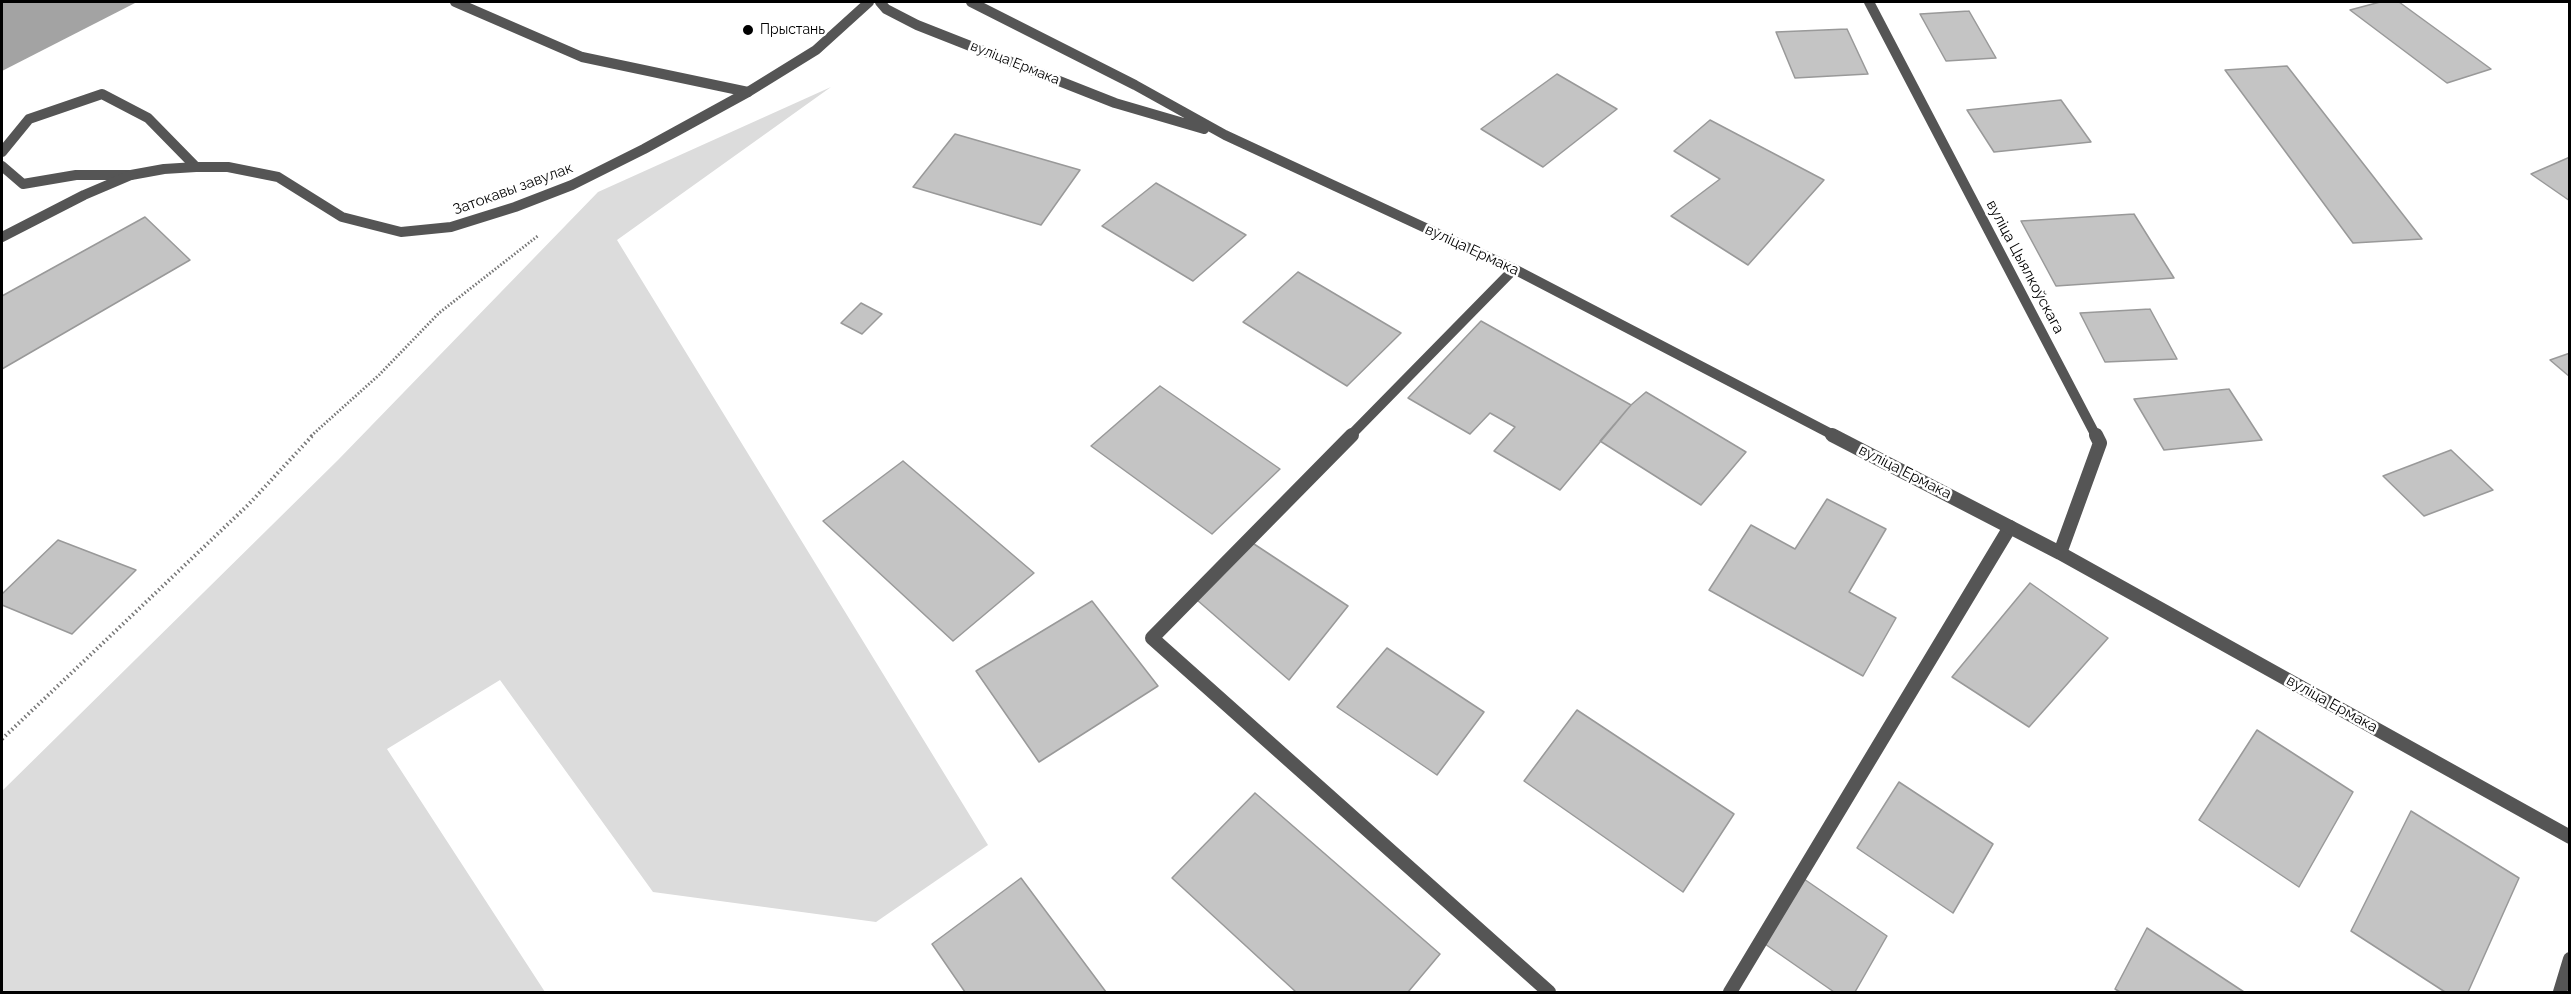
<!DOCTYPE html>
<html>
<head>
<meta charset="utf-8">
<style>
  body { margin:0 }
  #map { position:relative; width:2571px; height:994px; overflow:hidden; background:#fff; font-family:Raleway,sans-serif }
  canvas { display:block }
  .frame { position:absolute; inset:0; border:3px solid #000; pointer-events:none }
</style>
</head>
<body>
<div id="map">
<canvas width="2571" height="994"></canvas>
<div class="frame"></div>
</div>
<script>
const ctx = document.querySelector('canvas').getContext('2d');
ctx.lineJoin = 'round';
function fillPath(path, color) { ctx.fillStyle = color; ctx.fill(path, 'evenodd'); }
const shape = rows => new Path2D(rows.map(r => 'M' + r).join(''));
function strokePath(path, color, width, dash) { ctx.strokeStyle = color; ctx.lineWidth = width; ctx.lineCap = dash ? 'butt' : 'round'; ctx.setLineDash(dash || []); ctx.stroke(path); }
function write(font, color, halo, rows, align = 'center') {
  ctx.font = font + ' Raleway,sans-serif'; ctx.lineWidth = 5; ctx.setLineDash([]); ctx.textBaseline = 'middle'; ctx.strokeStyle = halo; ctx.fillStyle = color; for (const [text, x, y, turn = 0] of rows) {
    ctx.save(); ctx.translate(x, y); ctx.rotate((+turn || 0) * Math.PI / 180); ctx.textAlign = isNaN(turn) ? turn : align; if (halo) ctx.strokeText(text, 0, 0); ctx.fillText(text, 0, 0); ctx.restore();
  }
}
fillPath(shape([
  [831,87,617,240,988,845,876,922,653,892,500,680,387,749,545,992,2,992,2,791,338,460,598,192]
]), '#dcdcdc');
fillPath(shape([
  [2,2,137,2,2,71]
]), '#a3a3a3');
const building = shape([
  [2380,2,2399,2,2491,69,2447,83,2350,10,2380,2],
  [1969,11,1996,58,1946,61,1920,14,1969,11],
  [1847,29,1868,74,1795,78,1776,32,1847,29],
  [2287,66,2422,239,2353,243,2225,70,2287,66],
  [1557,74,1617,109,1543,167,1481,129,1557,74],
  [2061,100,2091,142,1994,152,1967,110,2061,100],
  [1710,120,1824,180,1748,265,1671,216,1720,179,1674,151,1710,120],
  [955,134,1080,170,1041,225,913,187,955,134],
  [2570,157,2570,201,2531,174,2570,157],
  [1156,183,1246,235,1193,281,1102,226,1156,183],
  [2134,214,2174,278,2056,286,2021,221,2134,214],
  [145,217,190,260,2,369,2,296,145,217],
  [1298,272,1401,333,1347,386,1243,322,1298,272],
  [861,303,882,314,862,334,841,323,861,303],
  [2150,309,2177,359,2105,362,2080,313,2150,309],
  [1481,321,1631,405,1560,490,1494,451,1515,427,1490,413,1470,434,1408,398,1481,321],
  [2570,353,2570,377,2550,360,2570,353],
  [1160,386,1280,469,1212,534,1091,446,1160,386],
  [2229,389,2262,440,2164,450,2134,399,2229,389],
  [1646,392,1746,452,1701,505,1600,441,1631,405,1646,392],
  [2451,450,2493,490,2424,516,2383,476,2451,450],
  [903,461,1034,573,953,641,823,521,903,461],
  [1827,499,1886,529,1849,592,1896,618,1863,676,1709,590,1751,525,1795,549,1827,499],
  [58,540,136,570,72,634,2,605,2,594,58,540],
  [1251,542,1348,606,1289,680,1197,600,1251,542],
  [2030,583,2108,638,2029,727,1952,677,2030,583],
  [1092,601,1158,686,1039,762,976,671,1092,601],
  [1387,648,1484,712,1437,775,1337,707,1387,648],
  [1577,710,1734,814,1683,892,1524,781,1577,710],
  [2257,730,2353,792,2299,887,2199,820,2257,730],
  [1899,782,1993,844,1953,913,1857,848,1899,782],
  [1255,793,1440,954,1408,992,1296,992,1172,878,1255,793],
  [2411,811,2519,878,2468,992,2445,992,2351,931,2411,811],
  [1021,878,1106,992,965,992,932,944,1021,878],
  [1804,879,1887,936,1855,992,1834,992,1765,944,1804,879],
  [2147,928,2244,992,2120,992,2115,989,2147,928]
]);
fillPath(building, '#c4c4c4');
strokePath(building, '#999', 1.5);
strokePath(shape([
  [311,436,379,375,439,313,539,235]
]), '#777', 3, [1.5, 2]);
strokePath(shape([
  [2,739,248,505,313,435]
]), '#777', 4, [1.5, 3]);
strokePath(shape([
  [455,2,582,57,748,92],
  [2,152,29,119,102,94,148,118,196,167],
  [2,166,23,184,76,175,131,175],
  [1350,436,1514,269]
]), '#555', 10);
strokePath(shape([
  [1352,435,1152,638,1549,992],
  [1730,992,2010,527]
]), '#555', 14);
strokePath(shape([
  [880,2,886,9,917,25,1115,103,1204,129],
  [971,2,1135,85,1225,135,1514,269,1835,436],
  [1869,2,2096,436],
  [2,237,84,195,131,175,164,169,196,167,228,167,278,177,342,217,401,232,451,227,515,207,572,185,644,149,748,92,816,50,869,2]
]), '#555', 10);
strokePath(shape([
  [1832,435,2060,553,2570,837],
  [2060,553,2100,443,2096,435],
  [2560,992,2570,959]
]), '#555', 14);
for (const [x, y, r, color] of [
  [748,30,6,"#000"]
]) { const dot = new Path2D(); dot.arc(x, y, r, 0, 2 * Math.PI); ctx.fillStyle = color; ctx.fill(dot); strokePath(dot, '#fff', 2); }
write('14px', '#000', '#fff', [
  ["Прыстань",760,30]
], 'left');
write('14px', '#000', '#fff', [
  ["вуліца Ермака",1015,63,22]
]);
write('15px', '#000', '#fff', [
  ["Затокавы завулак",513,189,-20],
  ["вуліца Ермака",1472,250,25],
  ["вуліца Цыялкоўскага",2025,267,62],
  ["вуліца Ермака",1905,472,27],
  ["вуліца Ермака",2332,704,29]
]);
</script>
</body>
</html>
